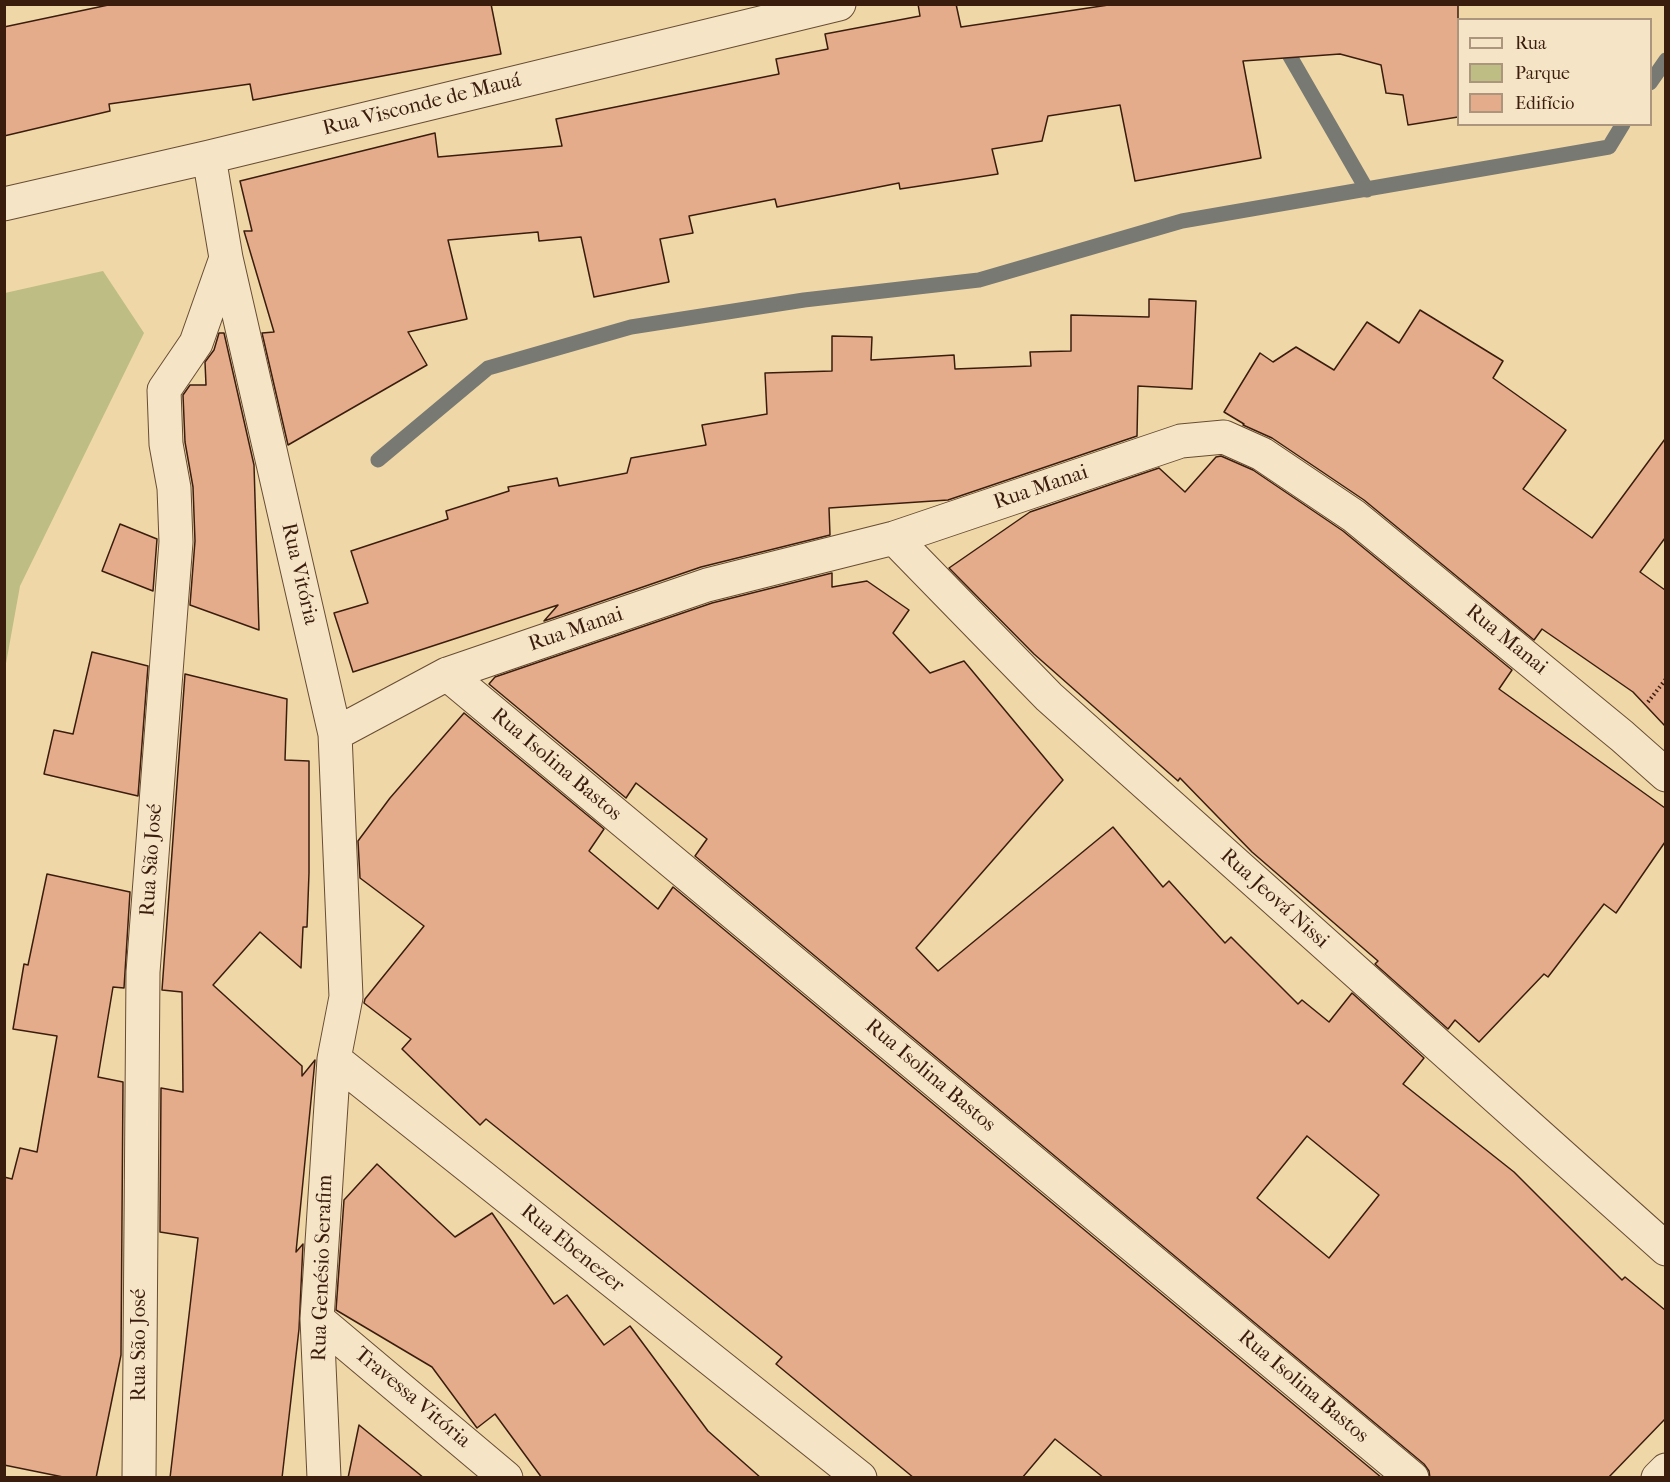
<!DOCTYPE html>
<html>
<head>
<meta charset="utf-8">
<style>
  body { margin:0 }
  #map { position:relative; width:1670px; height:1482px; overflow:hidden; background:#efd7a7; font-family:"IM FELL French Canon",serif }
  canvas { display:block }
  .frame { position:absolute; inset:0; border:6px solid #3b1d0e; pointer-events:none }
  .legend { position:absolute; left:1457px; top:18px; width:195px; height:108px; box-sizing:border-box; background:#f5e5c6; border:2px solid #ab957c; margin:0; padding:8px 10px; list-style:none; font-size:18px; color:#3b1d0e }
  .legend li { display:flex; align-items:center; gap:12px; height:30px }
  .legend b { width:30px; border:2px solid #ab957c }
</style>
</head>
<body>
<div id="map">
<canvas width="1670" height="1482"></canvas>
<div class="frame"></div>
<ul class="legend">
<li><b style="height:8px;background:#f5e5c6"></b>Rua</li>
<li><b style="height:16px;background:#bdbd84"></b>Parque</li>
<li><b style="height:16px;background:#e5ac8b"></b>Edifício</li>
</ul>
</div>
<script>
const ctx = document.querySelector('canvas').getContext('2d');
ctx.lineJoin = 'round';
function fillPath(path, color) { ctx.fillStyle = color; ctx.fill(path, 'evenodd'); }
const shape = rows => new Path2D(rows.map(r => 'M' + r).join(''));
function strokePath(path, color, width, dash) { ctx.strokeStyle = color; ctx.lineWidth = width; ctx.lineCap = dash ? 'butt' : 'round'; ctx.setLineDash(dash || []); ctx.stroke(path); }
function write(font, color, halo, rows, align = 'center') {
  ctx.font = font + ' "IM FELL French Canon",serif'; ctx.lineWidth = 4.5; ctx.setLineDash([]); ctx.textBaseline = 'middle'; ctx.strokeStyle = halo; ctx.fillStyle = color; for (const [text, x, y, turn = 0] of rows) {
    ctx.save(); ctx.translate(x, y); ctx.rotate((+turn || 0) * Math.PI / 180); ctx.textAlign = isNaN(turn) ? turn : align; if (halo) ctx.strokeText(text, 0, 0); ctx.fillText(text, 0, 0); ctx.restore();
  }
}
fillPath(shape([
  [103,271,144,333,20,586,5,669,5,293]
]), '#bdbd84');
strokePath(shape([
  [1280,39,1367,190],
  [1650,83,1666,60],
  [378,460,488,368,631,327,804,300,979,280,1182,221,1609,147,1623,124]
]), '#777972', 15);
const building = shape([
  [113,4,491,4,501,54,253,100,250,84,109,104,110,111,4,136,4,27,113,4],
  [918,4,956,4,961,27,1115,4,1458,4,1458,117,1408,125,1403,95,1386,93,1381,65,1340,54,1243,61,1261,158,1135,181,1120,105,1048,116,1042,141,992,149,998,174,900,189,899,183,777,207,775,199,689,216,693,233,660,239,669,282,594,297,581,237,539,241,538,232,448,240,467,319,408,332,427,365,288,445,262,333,274,332,244,231,252,231,240,181,435,133,438,157,562,146,556,119,779,74,776,59,828,49,825,34,920,16,918,4],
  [1149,299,1196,301,1192,389,1138,386,1137,436,948,500,829,508,830,535,701,567,544,621,558,605,353,672,334,613,368,603,351,551,448,519,446,511,509,491,508,487,557,478,559,486,627,473,631,458,706,445,702,425,767,414,765,373,832,371,832,336,872,337,871,360,954,355,955,369,1031,366,1030,352,1071,351,1071,315,1149,317,1149,299],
  [1420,310,1503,361,1493,378,1566,430,1523,489,1592,538,1665,439,1665,538,1640,572,1665,590,1665,726,1633,692,1542,629,1534,640,1364,500,1272,438,1243,425,1244,424,1224,412,1260,353,1273,362,1296,347,1334,370,1367,322,1399,343,1420,310],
  [219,333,224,333,254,465,259,630,190,605,195,541,193,487,185,442,183,395,190,385,206,385,205,362,214,350,219,333],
  [1221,456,1253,470,1343,531,1512,670,1499,689,1665,808,1665,842,1616,913,1604,904,1548,977,1544,974,1479,1042,1455,1020,1448,1029,1375,964,1378,961,1252,852,1180,778,1178,781,1034,654,949,568,1030,512,1159,468,1185,492,1216,457,1221,456],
  [120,524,157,539,153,591,102,571,120,524],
  [832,573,832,587,867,581,909,610,893,633,930,673,964,661,1063,780,916,948,938,971,1113,827,1163,887,1169,881,1225,943,1231,937,1298,1004,1302,1000,1329,1022,1352,993,1424,1058,1403,1084,1514,1172,1622,1280,1625,1277,1665,1310,1665,1419,1608,1478,1430,1478,1429,1471,1424,1464,695,856,707,839,636,783,626,798,489,684,495,677,712,603,832,573],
  [1307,1136,1379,1195,1329,1258,1257,1198,1307,1136],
  [92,652,148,666,138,796,44,774,54,730,73,734,92,652],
  [185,674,287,699,285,760,309,761,309,873,307,927,303,927,301,968,260,932,213,985,302,1066,302,1076,315,1060,296,1252,303,1244,299,1329,282,1478,170,1478,198,1238,160,1232,161,1088,183,1092,182,992,162,990,185,674],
  [464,713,604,829,589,851,658,909,673,887,1382,1478,1104,1478,1055,1439,1022,1478,914,1478,776,1364,782,1357,486,1119,480,1125,402,1049,411,1039,364,1003,365,999,424,926,360,878,358,841,390,798,464,713],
  [47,874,130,892,124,988,113,987,98,1077,123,1082,121,1355,96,1478,68,1478,4,1465,4,1177,12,1179,20,1148,37,1152,57,1036,13,1029,24,964,28,965,47,874],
  [377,1164,455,1237,492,1213,554,1304,567,1295,604,1345,630,1326,708,1431,761,1478,542,1478,495,1414,477,1428,432,1367,336,1310,344,1200,377,1164],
  [359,1425,424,1478,348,1478,359,1425]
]);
fillPath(building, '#e5ac8b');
strokePath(building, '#3b1d0e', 1.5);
const minor = shape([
  [209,157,226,258,335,734,346,997,334,1059,860,1478],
  [4,204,209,157,839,4],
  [894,538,1049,697,1666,1249],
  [447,674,1412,1478],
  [335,734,447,674,707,585,894,538,1181,441,1224,437,1262,454,1354,516,1622,736,1666,775],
  [317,1319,506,1478],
  [139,1478,143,972,176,542,174,488,166,444,164,390,196,343,226,258],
  [324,1478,317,1319,334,1059],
  [1658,1478,1666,1470]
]);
strokePath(minor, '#684c34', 35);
strokePath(shape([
  [1648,702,1666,679]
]), '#3b1d0e', 4, [1.5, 3]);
strokePath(minor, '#f5e5c6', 33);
write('21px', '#3b1d0e', '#f5e5c6', [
  ["Rua Visconde de Mauá",422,105,-14],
  ["Rua Manai",1041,488,-19],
  ["Rua Vitória",299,574,77],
  ["Rua Manai",576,630,-19],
  ["Rua Manai",1506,640,39],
  ["Rua Isolina Bastos",556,765,40],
  ["Rua São José",152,860,-86],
  ["Rua Jeová Nissi",1274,899,42],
  ["Rua Isolina Bastos",930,1076,40],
  ["Rua Ebenezer",572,1249,39],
  ["Rua Genésio Serafim",323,1268,-88],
  ["Rua São José",140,1345,-90],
  ["Rua Isolina Bastos",1303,1387,40],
  ["Travessa Vitória",412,1398,40]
]);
</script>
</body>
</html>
